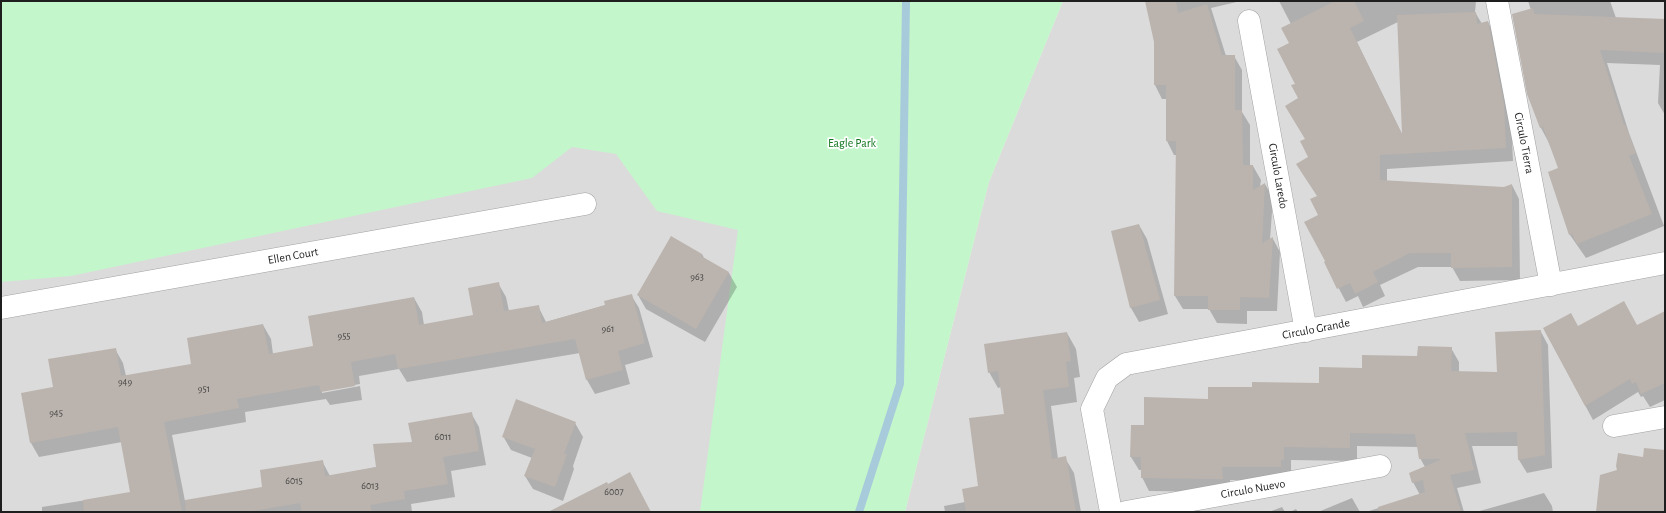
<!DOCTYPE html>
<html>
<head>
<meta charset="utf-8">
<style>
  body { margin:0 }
  #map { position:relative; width:1666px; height:513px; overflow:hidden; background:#eeece5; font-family:"Alegreya Sans",sans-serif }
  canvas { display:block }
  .frame { position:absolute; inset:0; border:2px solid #1e1e1e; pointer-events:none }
</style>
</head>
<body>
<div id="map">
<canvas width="1666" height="513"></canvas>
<div class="frame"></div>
</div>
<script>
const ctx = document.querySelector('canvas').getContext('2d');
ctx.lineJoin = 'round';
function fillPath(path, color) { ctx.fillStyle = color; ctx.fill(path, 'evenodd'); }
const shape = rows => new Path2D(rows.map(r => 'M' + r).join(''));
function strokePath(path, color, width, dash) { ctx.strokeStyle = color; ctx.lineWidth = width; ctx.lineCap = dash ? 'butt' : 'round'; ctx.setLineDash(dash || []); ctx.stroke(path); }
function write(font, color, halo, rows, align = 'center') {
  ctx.font = font + ' "Alegreya Sans",sans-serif'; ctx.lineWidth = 3.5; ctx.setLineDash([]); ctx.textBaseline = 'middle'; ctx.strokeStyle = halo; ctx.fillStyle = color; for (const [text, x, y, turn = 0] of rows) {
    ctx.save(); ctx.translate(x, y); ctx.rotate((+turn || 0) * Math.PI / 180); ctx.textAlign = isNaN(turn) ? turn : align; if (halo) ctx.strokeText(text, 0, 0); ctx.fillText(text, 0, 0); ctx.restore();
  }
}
fillPath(shape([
  [1,1,794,1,741,512,1,512],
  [1063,1,1665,1,1665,512,905,512,989,182]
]), '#dcdbdb');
fillPath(shape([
  [1,1,1063,1,989,182,905,512,700,512,738,230,657,211,616,154,572,147,532,178,71,276,1,282]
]), '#c4f6cb');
fillPath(shape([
  [1146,1,1241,1,1211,8,1226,56,1234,56,1242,70,1242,112,1250,125,1250,166,1253,166,1261,180,1260,187,1265,184,1273,198,1270,240,1273,239,1280,252,1277,311,1247,311,1247,324,1217,323,1209,309,1183,309,1175,296,1177,155,1174,155,1167,141,1167,99,1162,99,1155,85,1155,42],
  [1279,1,1476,1,1475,12,1482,24,1488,22,1495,36,1511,120,1513,161,1387,169,1387,181,1504,188,1512,185,1519,199,1520,280,1460,281,1452,267,1418,267,1380,285,1385,296,1363,307,1358,296,1346,302,1325,262,1326,262,1319,216,1317,196,1296,84,1290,44,1291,24],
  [1398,22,1403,136,1357,42],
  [1528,1,1610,1,1616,18,1665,20,1665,115,1658,103,1660,65,1607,63,1629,133,1664,226,1586,258,1570,235,1550,172,1560,169,1548,141,1541,128,1531,10],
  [1139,225,1147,239,1168,314,1139,322,1131,308],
  [702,254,704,258,729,273,737,287,705,342,646,309,638,295],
  [498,283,506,297,509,311,538,306,546,322,606,305,631,295,639,308,653,357,625,365,630,384,595,394,587,380,580,353,407,382,399,369,359,376,360,384,322,391,322,393,360,386,362,400,330,405,326,399,245,412,246,422,172,435,185,501,264,488,322,461,330,476,377,467,413,443,471,413,479,427,486,465,451,471,455,497,411,504,412,512,42,512,42,507,131,493,122,442,39,457,31,443,54,388,115,349,123,363,126,376,193,365,263,325,271,339,273,354,314,347,414,298,422,312,424,325,474,316],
  [1665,312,1665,400,1650,407,1643,396,1641,397,1638,392,1593,420,1544,329,1637,326],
  [1541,332,1548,345,1552,468,1527,473,1519,460,1518,446,1472,446,1481,483,1457,488,1464,512,1366,512,1420,495,1413,482,1425,467,1420,458,1418,447,1357,446,1357,461,1291,460,1291,473,1288,480,1230,480,1230,492,1149,491,1142,477,1142,470,1139,470,1131,457,1145,426,1209,400,1253,388,1320,384,1363,369,1451,348,1459,362,1459,372,1498,373],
  [1067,333,1076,349,1080,377,1074,378,1077,402,1051,406,1058,459,1065,458,1074,473,1081,512,945,512,944,506,965,502,980,487,1005,415,1001,387,998,388,989,372],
  [575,423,583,437,573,466,574,469,563,501,533,489,525,476,532,458,511,450,503,436],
  [1544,493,1552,506,1553,512,1476,512],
  [1352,498,1360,512,1318,512],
  [1282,507,1285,512,1269,512],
  [1296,509,1298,512,1290,512]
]), '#0003');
strokePath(shape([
  [859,512,900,384,906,1]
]), '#a7cbda', 8);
fillPath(shape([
  [1145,1,1176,1,1178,13,1207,4,1222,55,1235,55,1235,110,1242,110,1243,165,1253,165,1253,190,1265,183,1262,243,1273,237,1269,298,1240,297,1240,310,1208,310,1208,296,1174,296,1176,141,1166,141,1166,85,1154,85,1154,42],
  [1335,1,1354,1,1364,21,1350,28,1402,134,1397,15,1476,12,1477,24,1488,21,1504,105,1506,148,1380,155,1380,180,1504,187,1512,184,1512,267,1451,268,1451,253,1410,253,1373,272,1378,282,1355,294,1350,283,1337,289,1324,262,1325,261,1304,222,1318,215,1310,199,1317,196,1296,164,1308,157,1300,141,1305,139,1285,106,1298,98,1291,85,1295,84,1277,49,1289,43,1281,28],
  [1533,8,1534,14,1665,19,1665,53,1600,50,1624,125,1625,124,1636,153,1629,156,1652,214,1577,244,1572,234,1569,235,1548,172,1558,168,1543,127,1540,128,1527,94,1512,14],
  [1139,224,1160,300,1130,308,1111,231],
  [671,236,702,254,701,256,729,272,696,329,637,295],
  [499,282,504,311,539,305,542,323,605,305,604,301,632,294,645,343,618,351,623,370,586,380,575,339,398,369,395,354,351,362,355,386,321,392,319,385,237,399,239,408,164,422,182,512,84,512,83,500,130,492,118,427,30,443,21,393,53,387,48,359,116,348,121,376,191,364,187,338,263,324,269,354,313,346,308,316,414,297,419,325,473,315,468,288],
  [1624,301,1637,325,1665,311,1665,383,1641,394,1636,382,1632,384,1630,379,1585,406,1543,328,1571,313,1578,326],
  [1541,330,1545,455,1518,460,1517,432,1465,433,1474,470,1450,475,1461,512,1379,512,1378,507,1425,492,1423,480,1412,483,1409,473,1442,459,1419,459,1415,434,1350,433,1350,448,1284,447,1284,460,1281,460,1281,467,1222,467,1223,479,1141,478,1141,457,1130,457,1131,425,1144,425,1144,397,1208,399,1208,387,1252,387,1252,382,1319,383,1319,367,1362,368,1362,355,1417,356,1418,346,1452,347,1451,371,1497,372,1495,332],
  [1067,332,1071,361,1066,362,1069,387,1043,390,1052,459,1066,456,1076,512,966,512,962,489,978,486,969,418,1004,414,998,371,988,373,984,344],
  [516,399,576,422,564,454,567,454,555,487,524,476,535,449,502,437],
  [472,412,479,451,443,457,448,484,404,491,405,499,370,505,372,512,302,512,300,503,247,512,186,512,185,500,262,487,260,470,323,460,325,476,376,467,373,444,412,442,408,423],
  [1644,448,1665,450,1665,512,1596,512,1600,475,1617,470,1616,466,1618,453,1643,457],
  [630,472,651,512,548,512,607,482,608,484]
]), '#bbb4ae');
const street = shape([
  [1497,1,1551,285],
  [1249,21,1306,331],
  [1,308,585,204],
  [1614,426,1665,417],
  [1111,512,1092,409,1107,378,1126,364,1665,263],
  [1126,512,1380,466]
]);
strokePath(street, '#a2a2a2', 23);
strokePath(street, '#fff', 22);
write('10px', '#454442', null, [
  ["963",697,277],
  ["961",608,329],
  ["955",344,336],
  ["949",125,382],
  ["951",204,389],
  ["945",56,413],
  ["6011",443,437],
  ["6015",294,481],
  ["6013",370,486],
  ["6007",614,492]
]);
write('12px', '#127620', '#fff', [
  ["Eagle Park",852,143]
]);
write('12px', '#1e1e1e', '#fff', [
  ["Circulo Tierra",1524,143,79],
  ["Circulo Laredo",1278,176,80],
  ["Ellen Court",293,256,-10],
  ["Circulo Grande",1316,329,-11],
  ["Circulo Nuevo",1253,489,-10]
]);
</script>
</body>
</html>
